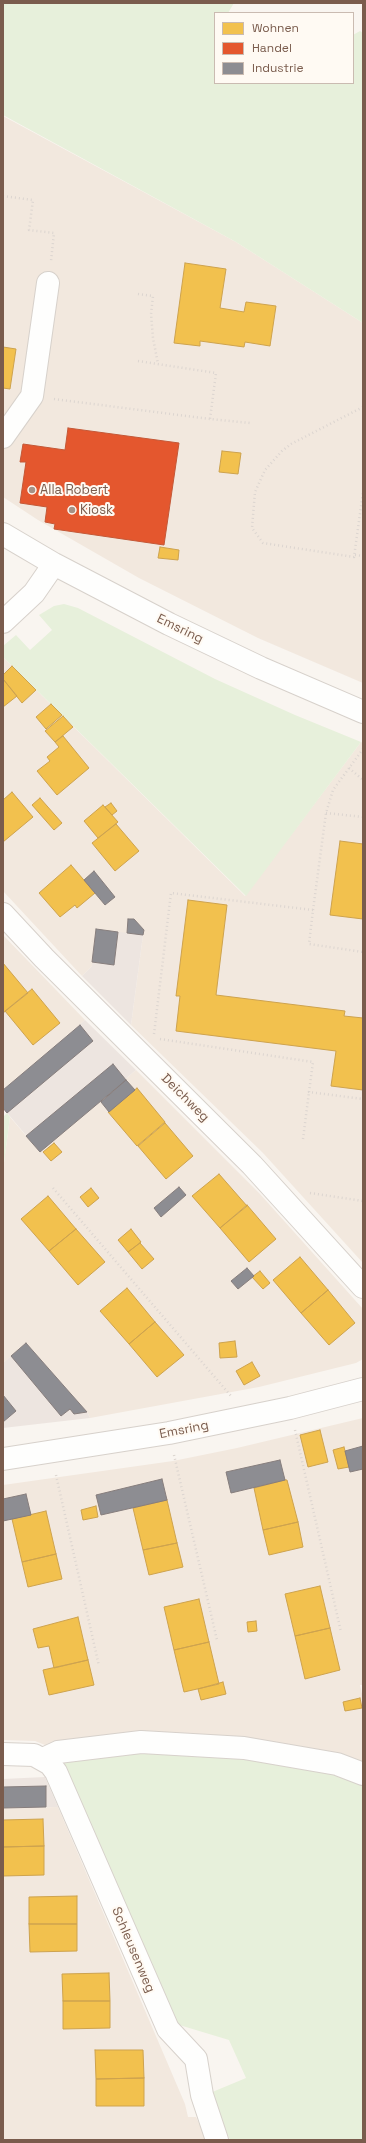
<!DOCTYPE html>
<html>
<head>
<meta charset="utf-8">
<style>
  body { margin:0 }
  #map { position:relative; width:366px; height:2143px; overflow:hidden; background:#f9f5f0; font-family:"Space Grotesk",sans-serif }
  canvas { display:block }
  .frame { position:absolute; inset:0; border:4px solid #7a5c4d; pointer-events:none }
  .legend { position:absolute; left:214px; top:12px; width:140px; height:72px; box-sizing:border-box; background:#fffaf3; border:1px solid #cabbb1; margin:0; padding:5px 7px; list-style:none; font-size:12px; color:#7a5c4d }
  .legend li { display:flex; align-items:center; gap:8px; height:20px }
  .legend b { width:20px; border:1px solid #cabbb1 }
</style>
</head>
<body>
<div id="map">
<canvas width="366" height="2143"></canvas>
<div class="frame"></div>
<ul class="legend">
<li><b style="height:11px;background:#f2c14e"></b>Wohnen</li>
<li><b style="height:11px;background:#e4572e"></b>Handel</li>
<li><b style="height:11px;background:#8d8d92"></b>Industrie</li>
</ul>
</div>
<script>
const ctx = document.querySelector('canvas').getContext('2d');
ctx.lineJoin = 'round';
function fillPath(path, color) { ctx.fillStyle = color; ctx.fill(path, 'evenodd'); }
const shape = rows => new Path2D(rows.map(r => 'M' + r).join(''));
function strokePath(path, color, width, dash) { ctx.strokeStyle = color; ctx.lineWidth = width; ctx.lineCap = dash ? 'butt' : 'round'; ctx.setLineDash(dash || []); ctx.stroke(path); }
function write(font, color, halo, rows, align = 'center') {
  ctx.font = font + ' "Space Grotesk",sans-serif'; ctx.lineWidth = 4; ctx.setLineDash([]); ctx.textBaseline = 'middle'; ctx.strokeStyle = halo; ctx.fillStyle = color; for (const [text, x, y, turn = 0] of rows) {
    ctx.save(); ctx.translate(x, y); ctx.rotate((+turn || 0) * Math.PI / 180); ctx.textAlign = isNaN(turn) ? turn : align; if (halo) ctx.strokeText(text, 0, 0); ctx.fillText(text, 0, 0); ctx.restore();
  }
}
fillPath(shape([
  [3,116,236,242,363,323,363,683,258,638,139,578,38,520,3,497],
  [3,657,245,896,361,742,363,743,363,1263,263,1153,131,1025,143,935,92,966,82,976,3,891],
  [3,935,85,1020,3,1090],
  [136,1070,260,1194,363,1309,363,1359,356,1363,259,1387,90,1418,87,1412,26,1343,3,1363,3,1170,10,1117,40,1152],
  [363,1418,363,1685,360,1685,363,1698,363,1768,50,1747,35,1741,3,1740,3,1485,173,1461,237,1448],
  [58,1807,185,2104,188,2117,196,2117,207,2140,3,2140,3,1808]
]), '#f2e8de');
fillPath(shape([
  [97,929,143,935,131,1025,82,976,92,966],
  [85,1020,136,1070,40,1152,3,1108,3,1090],
  [26,1343,87,1412,90,1418,3,1428,3,1363],
  [45,1777,58,1807,3,1808,3,1779]
]), '#ede5e0');
fillPath(shape([
  [3,3,234,3,228,13,215,13,215,83,353,83,353,35,360,31,363,33,363,323,236,242,3,115],
  [64,604,78,608,215,679,295,715,361,742,246,896,3,657,3,646,16,635,30,650,52,630,39,615,54,606],
  [7,1113,10,1117,3,1170,3,1117],
  [136,1749,232,1753,363,1781,363,2140,230,2140,210,2093,246,2078,229,2040,176,2024,62,1758]
]), '#e7f0db');
const homes = shape([
  [185,263,226,269,220,308,244,312,246,302,276,306,270,346,245,342,244,347,200,341,200,346,174,343,185,263],
  [3,347,16,349,10,389,3,388,3,347],
  [222,451,241,453,238,474,219,472,222,451],
  [160,547,179,550,178,560,158,558,160,547],
  [12,666,36,690,22,703,3,679,3,675,12,666],
  [3,679,17,696,3,707,3,679],
  [51,704,62,715,46,729,36,717,51,704],
  [63,716,73,727,55,742,45,731,63,716],
  [63,736,89,768,57,795,37,771,50,761,47,757,59,747,55,742,63,736],
  [12,792,33,817,3,842,3,800,12,792],
  [40,798,62,823,54,830,32,805,40,798],
  [111,803,117,811,112,815,105,807,111,803],
  [103,805,118,822,98,838,84,821,103,805],
  [116,824,139,851,115,871,92,843,116,824],
  [340,841,363,844,363,919,330,915,340,841],
  [71,865,95,893,77,908,75,905,60,917,39,893,71,865],
  [188,900,227,905,216,995,345,1011,344,1016,363,1018,363,1090,331,1086,336,1051,176,1031,180,996,176,996,188,900],
  [3,963,28,993,3,1013,3,963],
  [32,989,60,1023,33,1045,5,1011,32,989],
  [137,1088,165,1122,137,1146,108,1112,137,1088],
  [165,1123,193,1156,166,1179,138,1146,165,1123],
  [54,1143,62,1152,51,1161,43,1152,54,1143],
  [219,1174,247,1206,220,1228,192,1196,219,1174],
  [91,1188,99,1198,88,1207,80,1197,91,1188],
  [48,1196,76,1229,49,1251,21,1219,48,1196],
  [247,1205,276,1239,249,1262,220,1228,247,1205],
  [76,1229,105,1262,78,1285,49,1251,76,1229],
  [131,1229,141,1242,128,1252,118,1240,131,1229],
  [140,1243,154,1259,142,1269,128,1252,140,1243],
  [300,1257,328,1290,301,1313,273,1280,300,1257],
  [260,1271,270,1283,263,1289,252,1277,260,1271],
  [127,1288,155,1322,129,1344,100,1311,127,1288],
  [328,1290,355,1323,329,1345,301,1313,328,1290],
  [155,1322,184,1355,157,1377,129,1344,155,1322],
  [235,1341,237,1357,220,1358,219,1343,235,1341],
  [252,1362,260,1376,244,1385,236,1371,252,1362],
  [320,1430,328,1462,308,1467,300,1435,320,1430],
  [344,1447,349,1467,338,1469,333,1450,344,1447],
  [285,1480,287,1480,298,1522,263,1530,254,1488,285,1480],
  [167,1500,177,1543,143,1550,133,1508,167,1500],
  [96,1506,98,1517,83,1520,81,1510,96,1506],
  [46,1511,56,1554,22,1562,12,1519,46,1511],
  [298,1522,303,1547,269,1555,263,1530,298,1522],
  [177,1543,183,1567,149,1575,143,1550,177,1543],
  [56,1554,62,1579,28,1587,22,1562,56,1554],
  [320,1586,330,1628,295,1636,285,1594,320,1586],
  [199,1599,209,1642,174,1650,164,1607,199,1599],
  [78,1617,88,1660,54,1668,49,1646,38,1648,33,1629,78,1617],
  [256,1621,257,1631,248,1632,247,1622,256,1621],
  [330,1628,340,1670,305,1679,295,1636,330,1628],
  [209,1642,219,1684,184,1692,174,1650,209,1642],
  [88,1660,94,1685,49,1695,43,1670,88,1660],
  [223,1682,226,1694,201,1700,198,1689,223,1682],
  [360,1698,362,1708,345,1711,343,1702,360,1698],
  [43,1819,44,1846,3,1847,3,1820,43,1819],
  [44,1846,44,1875,3,1876,3,1847,44,1846],
  [77,1896,77,1924,29,1924,29,1897,77,1896],
  [29,1924,77,1924,77,1951,30,1952,29,1924],
  [109,1973,110,2001,63,2001,62,1974,109,1973],
  [63,2001,110,2001,110,2028,63,2029,63,2001],
  [95,2050,143,2050,144,2078,96,2079,95,2050],
  [144,2078,144,2106,96,2106,96,2079,144,2078]
]);
fillPath(homes, '#f2c14e');
strokePath(homes, '#cea34e', 1);
const shops = shape([
  [68,428,179,443,164,545,54,529,55,524,45,522,47,507,20,503,26,462,20,462,23,444,65,450,68,428]
]);
fillPath(shops, '#e4572e');
strokePath(shops, '#c45837', 1);
const industry = shape([
  [94,871,115,897,105,905,84,880,94,871],
  [128,919,134,919,144,930,143,935,127,933,128,919],
  [96,929,118,932,114,965,92,962,96,929],
  [80,1025,93,1041,7,1113,3,1108,3,1090,80,1025],
  [113,1064,126,1080,40,1152,26,1136,113,1064],
  [126,1080,135,1090,109,1112,101,1102,126,1080],
  [179,1187,186,1195,161,1217,154,1208,179,1187],
  [247,1268,254,1276,238,1289,231,1281,247,1268],
  [26,1343,71,1394,87,1412,74,1414,70,1409,61,1416,11,1356,26,1343],
  [3,1395,16,1411,3,1422,3,1395],
  [363,1446,363,1469,350,1472,345,1451,363,1446],
  [280,1460,285,1480,231,1493,226,1472,280,1460],
  [162,1479,167,1500,101,1515,96,1495,162,1479],
  [26,1494,31,1515,3,1521,3,1499,26,1494],
  [46,1786,46,1807,3,1808,3,1787,46,1786]
]);
fillPath(industry, '#8d8d92');
strokePath(industry, '#877e7d', 1);
const minor = shape([
  [3,437,32,396,48,283],
  [3,534,54,564,169,624,261,668,363,712],
  [3,622,34,593,54,564],
  [3,914,44,958,252,1165,363,1287],
  [3,1459,169,1433,290,1408,363,1389],
  [3,1754,34,1755,50,1764,56,1772,168,2029,196,2059,202,2095,217,2140],
  [43,1759,58,1752,141,1742,244,1748,337,1764,363,1774]
]);
strokePath(minor, '#d7d1cb', 24);
strokePath(shape([
  [3,196,33,200,29,230,54,233,51,261],
  [138,294,153,296,151,314,153,338,158,364],
  [138,361,216,373,210,419,250,423],
  [54,399,210,419],
  [363,407,291,444,282,451,265,470,255,492,252,528,263,543,354,557,363,492],
  [355,555,363,556],
  [349,768,363,780],
  [326,813,363,817],
  [313,910,326,813,333,790,363,749],
  [154,1034,171,893,313,910,309,944,363,952],
  [160,1039,313,1062,309,1092,363,1099],
  [303,1139,309,1092],
  [53,1188,231,1396],
  [310,1193,363,1201],
  [295,1430,341,1632],
  [174,1455,217,1640],
  [56,1475,99,1666]
]), '#dcd5d0', 2.5, [1, 3]);
strokePath(minor, '#fefefd', 22);
for (const [x, y, r, color] of [
  [32,490,4,"#a69286"],
  [72,510,4,"#a69286"]
]) { const dot = new Path2D(); dot.arc(x, y, r, 0, 2 * Math.PI); ctx.fillStyle = color; ctx.fill(dot); strokePath(dot, '#fffaf3', 1.5); }
write('13px', '#7a5c4d', '#fffaf3', [
  ["Alla Robert",40,490],
  ["Kiosk",80,510]
], 'left');
write('13px', '#7a5c4d', '#fffaf3', [
  ["Emsring",180,629,26],
  ["Deichweg",185,1098,45],
  ["Emsring",184,1430,-11],
  ["Schleusenweg",133,1950,67]
]);
</script>
</body>
</html>
